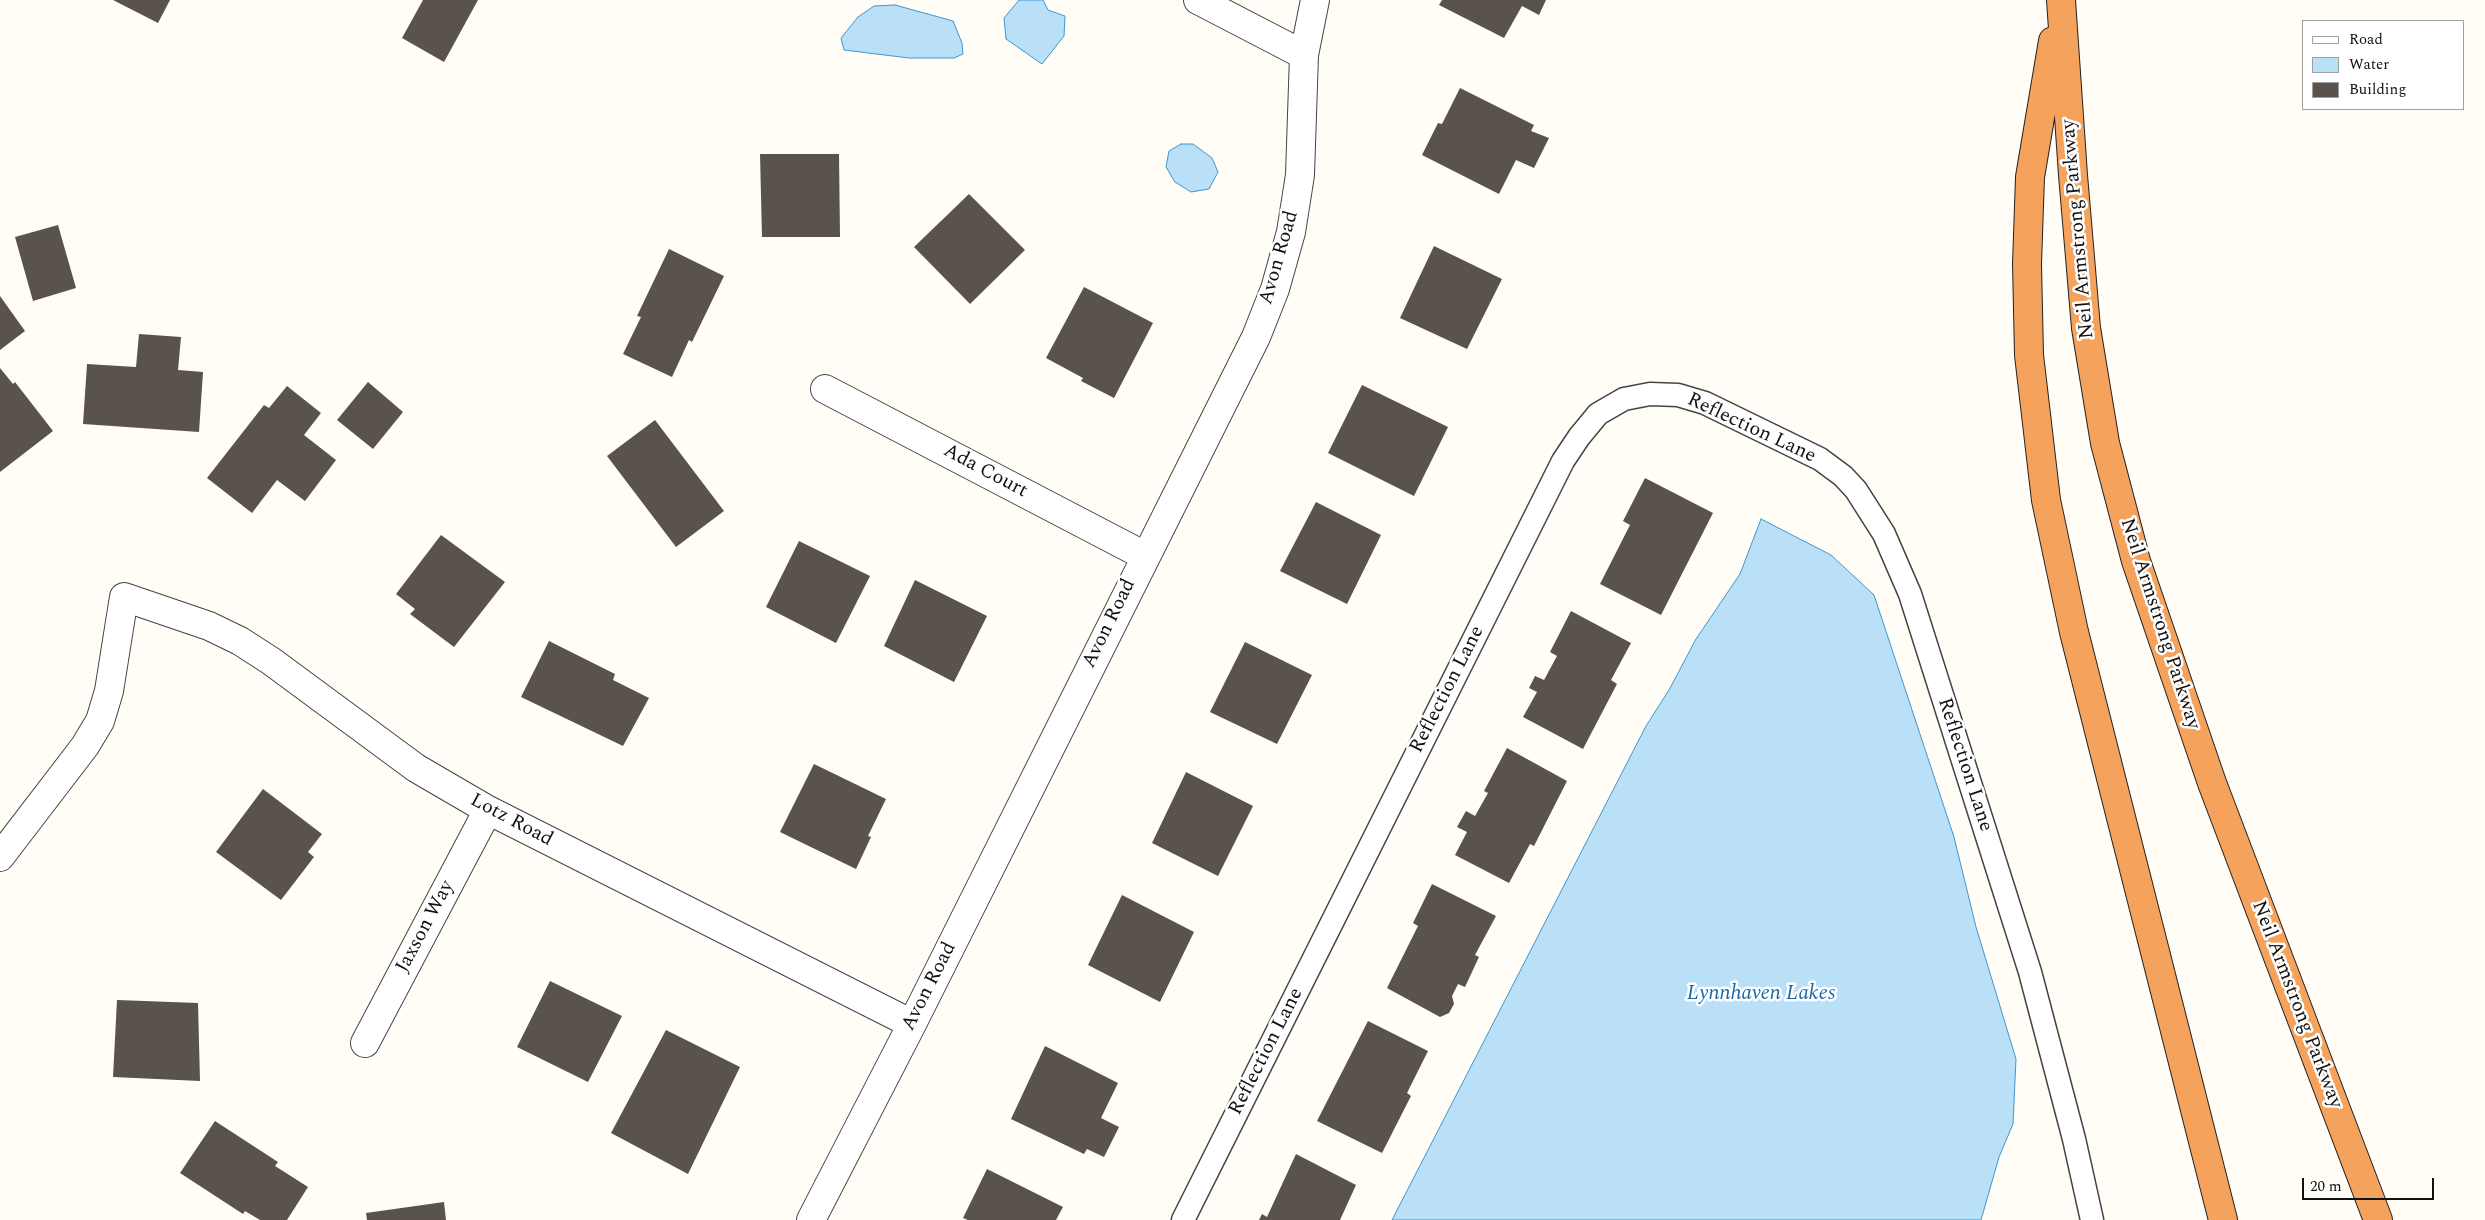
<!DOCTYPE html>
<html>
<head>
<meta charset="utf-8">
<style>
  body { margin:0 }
  #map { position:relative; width:2485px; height:1220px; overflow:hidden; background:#fffdf5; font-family:Spectral,serif }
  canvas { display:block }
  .legend { position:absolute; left:2302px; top:20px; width:162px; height:90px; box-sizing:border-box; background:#fff; border:1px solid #a0a0a0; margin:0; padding:6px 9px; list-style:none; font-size:15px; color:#111 }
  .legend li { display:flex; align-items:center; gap:10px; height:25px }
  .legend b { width:25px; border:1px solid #a0a0a0 }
  .scale { position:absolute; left:2302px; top:1178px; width:132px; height:22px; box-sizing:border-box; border:2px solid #111; border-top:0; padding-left:6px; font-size:15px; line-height:18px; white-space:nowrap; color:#111; -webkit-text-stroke:4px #fff; paint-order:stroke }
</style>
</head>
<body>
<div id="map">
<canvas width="2485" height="1220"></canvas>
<ul class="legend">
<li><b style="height:6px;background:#fff"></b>Road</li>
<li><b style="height:14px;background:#b9e0f7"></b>Water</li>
<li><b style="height:14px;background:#5a524d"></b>Building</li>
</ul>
<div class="scale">20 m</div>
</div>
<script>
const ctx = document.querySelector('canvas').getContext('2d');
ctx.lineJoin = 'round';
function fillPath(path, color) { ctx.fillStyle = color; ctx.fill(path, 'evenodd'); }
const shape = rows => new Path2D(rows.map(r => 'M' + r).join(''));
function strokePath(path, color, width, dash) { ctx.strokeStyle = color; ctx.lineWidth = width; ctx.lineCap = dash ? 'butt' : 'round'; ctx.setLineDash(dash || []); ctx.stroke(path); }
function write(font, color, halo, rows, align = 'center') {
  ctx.font = font + ' Spectral,serif'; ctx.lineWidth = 5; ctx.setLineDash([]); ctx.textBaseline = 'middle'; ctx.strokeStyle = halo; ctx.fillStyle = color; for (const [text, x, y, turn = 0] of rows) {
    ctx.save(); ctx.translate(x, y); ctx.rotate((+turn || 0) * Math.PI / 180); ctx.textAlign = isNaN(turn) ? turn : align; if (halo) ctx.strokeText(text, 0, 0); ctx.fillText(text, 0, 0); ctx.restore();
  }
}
const water = shape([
  [1019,0,1043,0,1048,10,1065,16,1064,36,1042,64,1006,39,1004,18,1019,0],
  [895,5,953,21,962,43,963,54,954,58,909,58,844,50,841,38,858,17,874,6,895,5],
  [1181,144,1193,144,1212,158,1218,172,1209,189,1191,192,1175,182,1166,167,1169,151,1181,144],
  [1761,519,1831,555,1874,595,1954,837,1976,927,2016,1059,2013,1124,1999,1157,1981,1220,1392,1220,1646,726,1669,690,1696,639,1740,574,1761,519]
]);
fillPath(water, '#b9e0f7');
strokePath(water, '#3f96cf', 1);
fillPath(shape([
  [113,0,170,0,158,23],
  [423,0,478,0,444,62,402,38],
  [1442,0,1546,0,1539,15,1522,6,1504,38,1439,5],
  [1460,88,1534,125,1531,131,1549,138,1534,168,1516,160,1499,194,1422,155,1438,123,1442,124],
  [760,154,839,154,840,237,762,237],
  [969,194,1025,250,970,304,914,247],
  [58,225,76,288,33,301,15,237],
  [1434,246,1502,279,1467,349,1400,318],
  [669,249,724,276,692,342,689,340,672,377,623,354,641,317,637,316],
  [1084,287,1153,323,1114,398,1081,381,1083,378,1046,358],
  [0,296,25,331,0,350],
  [139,334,181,337,178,370,203,372,199,432,83,424,87,364,136,367],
  [0,368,13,384,15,382,53,431,0,472],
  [368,382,403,412,373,449,337,420],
  [1362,385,1448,427,1414,496,1328,453],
  [287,386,321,413,304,435,336,460,305,501,277,480,252,513,207,478,264,405,269,408],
  [655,420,724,511,676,547,607,456],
  [1645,478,1713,513,1661,615,1600,584,1630,525,1623,521],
  [1316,502,1381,535,1347,604,1280,571],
  [441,535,505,582,454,647,410,614,415,609,396,594],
  [799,541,870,576,836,643,766,607],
  [915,580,987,616,954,682,884,646],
  [1571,611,1631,643,1611,680,1617,684,1583,749,1523,717,1537,692,1529,688,1535,676,1544,680,1557,656,1550,652],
  [549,641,615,674,613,680,649,698,623,746,521,697],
  [1245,642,1312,675,1277,744,1210,712],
  [1507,748,1567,781,1534,846,1530,844,1509,883,1455,855,1467,832,1457,827,1466,811,1475,816,1488,793,1484,791],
  [814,764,886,799,868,836,871,837,856,869,780,832],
  [1186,772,1253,806,1218,876,1152,843],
  [263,789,322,834,308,852,314,857,281,900,216,852],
  [1432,884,1496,916,1475,955,1479,957,1465,987,1458,984,1452,996,1454,1004,1449,1013,1440,1017,1387,988,1418,926,1413,923],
  [1122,895,1194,932,1160,1002,1088,965],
  [550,981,622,1016,588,1082,517,1047],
  [117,1000,198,1003,200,1081,113,1077],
  [1368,1021,1428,1051,1407,1093,1411,1096,1382,1153,1317,1121],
  [666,1030,740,1067,688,1174,611,1133],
  [1045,1046,1118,1083,1101,1118,1119,1127,1104,1157,1087,1149,1084,1154,1011,1119],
  [215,1121,278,1162,275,1166,308,1187,287,1220,260,1220,245,1211,243,1214,180,1173],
  [1296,1154,1356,1185,1340,1220,1259,1220,1262,1214,1267,1217],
  [987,1169,1063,1207,1056,1220,968,1220,963,1218],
  [444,1202,446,1220,367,1220,366,1213]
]), '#5a524d');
const service = shape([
  [1183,1220,1563,461,1579,437,1598,414,1624,399,1650,394,1678,395,1705,403,1820,459,1843,476,1856,490,1884,534,1910,594,2030,972,2074,1139,2092,1220]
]);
const minor = shape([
  [1198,0,1304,55],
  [825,389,1145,556],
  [0,857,85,746,100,721,109,691,124,597,209,626,240,641,271,661,416,768,488,810,912,1024],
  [365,1043,488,810],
  [811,1220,912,1024,1256,337,1275,289,1291,232,1300,175,1304,55,1315,0]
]);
const motorway = shape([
  [2061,0,2073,175,2086,328,2105,443,2136,561,2212,783,2378,1220],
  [2053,41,2030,177,2027,264,2029,355,2046,500,2074,632,2223,1220]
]);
strokePath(service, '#444', 25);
strokePath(minor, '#444', 30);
strokePath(motorway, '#222', 30);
strokePath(service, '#fff', 22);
strokePath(minor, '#fff', 28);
strokePath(motorway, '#f5a25d', 28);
write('20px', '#111', '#fff', [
  ["Neil Armstrong Parkway",2079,229,-95],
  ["Avon Road",1280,258,-74],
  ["Reflection Lane",1751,429,25],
  ["Ada Court",985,472,28],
  ["Avon Road",1110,624,-64],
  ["Neil Armstrong Parkway",2159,624,72],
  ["Reflection Lane",1448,690,-63],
  ["Reflection Lane",1964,765,72],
  ["Lotz Road",511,821,28],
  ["Jaxson Way",426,927,-62],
  ["Avon Road",930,987,-63],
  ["Neil Armstrong Parkway",2296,1005,69],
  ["Reflection Lane",1267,1052,-63]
]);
write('italic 21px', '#1768a6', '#fff', [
  ["Lynnhaven Lakes",1761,995]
]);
</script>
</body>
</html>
